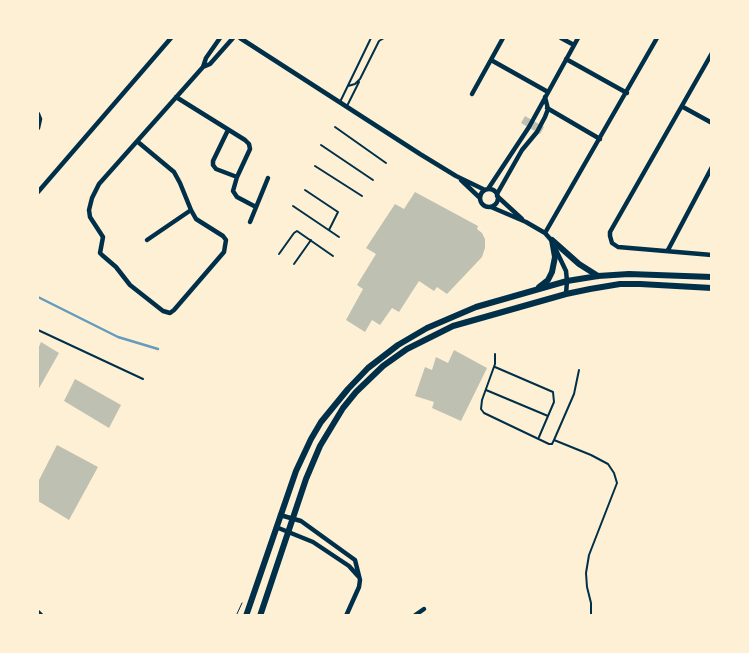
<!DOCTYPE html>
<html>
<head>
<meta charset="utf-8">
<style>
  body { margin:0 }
  #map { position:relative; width:749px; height:653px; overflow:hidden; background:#fdf0d5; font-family:Roboto,sans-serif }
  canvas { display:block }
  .frame { position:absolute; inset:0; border:39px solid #fdf0d5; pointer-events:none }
</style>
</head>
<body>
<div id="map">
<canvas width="749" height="653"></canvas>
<div class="frame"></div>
</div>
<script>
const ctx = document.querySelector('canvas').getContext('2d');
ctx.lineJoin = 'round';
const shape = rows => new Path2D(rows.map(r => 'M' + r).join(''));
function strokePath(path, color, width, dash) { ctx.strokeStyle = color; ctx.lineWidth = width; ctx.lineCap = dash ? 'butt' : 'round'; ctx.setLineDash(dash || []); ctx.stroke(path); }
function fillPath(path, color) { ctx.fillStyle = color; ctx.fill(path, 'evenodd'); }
strokePath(shape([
  [38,297,118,337,158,349]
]), '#669bbc', 2.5);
fillPath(shape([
  [525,116,544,127,540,134,521,123],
  [415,192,478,226,477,229,482,233,485,239,485,248,482,257,447,294,437,287,434,291,419,281,399,312,392,308,380,325,372,320,365,332,346,320,363,289,357,285,376,254,366,248,395,204,404,209],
  [41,342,59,353,38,390,38,349],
  [454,350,487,368,461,421,432,408,434,402,415,396,425,367,432,370,436,357,448,363],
  [75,379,121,405,109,428,64,401],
  [57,445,98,467,69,520,38,501,38,482]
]), '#bec0b2');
strokePath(shape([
  [236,616,242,603]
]), '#003049', 1);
strokePath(shape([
  [348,86,355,84,360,79,379,41,384,38],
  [340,102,371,38],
  [347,106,359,82],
  [335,127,386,163],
  [321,145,373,180],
  [315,166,362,196],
  [305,190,338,212,329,230],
  [293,206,339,237],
  [279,254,294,233,297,231,333,256],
  [294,264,311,240],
  [38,330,143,379],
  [495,354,495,364,482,400,481,409,484,413,549,444,552,444,554,440,574,394,579,370],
  [495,367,553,392,554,402,539,437],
  [486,390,548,416],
  [554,440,591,455,608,464,614,473,617,483,589,555,586,573,587,587,591,603,591,616]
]), '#003049', 2);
strokePath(shape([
  [240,38,420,154,456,176,485,190],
  [561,38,574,45],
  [712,53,610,232,610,236,612,243,618,247,712,255],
  [566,59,627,93],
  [491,60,548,92],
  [203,67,210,64,233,38],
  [472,94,503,38],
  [176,97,245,140,249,144,250,149,237,177,233,191,237,197,256,207],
  [683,107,712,123],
  [547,108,600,139],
  [38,114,40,119,38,128],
  [228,130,213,161,213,165,216,169,237,177],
  [138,142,174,172,180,183,191,210,196,219,223,236,226,240,224,252,174,310,170,313,163,311,130,285,116,267,102,255,100,253,103,237,90,217,89,210,92,198,99,184,203,67,206,58,220,38],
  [461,180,480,198],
  [488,189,529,127,578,38],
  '480 198a9 9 0 1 1 18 0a9 9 0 1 1-18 0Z',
  [38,192,171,38],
  [497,194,522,150,537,132,545,117,548,109,545,97],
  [497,196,522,219],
  [491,207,526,222,545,233,552,241],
  [250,222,268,178],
  [545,233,657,38],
  [147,240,191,210],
  [555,248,566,271,567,281,566,294],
  [668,250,712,167],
  [280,515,301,521,355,560,360,580,359,587,346,616],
  [276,527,313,542,349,566,358,576],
  [414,616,424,609]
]), '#003049', 4.5);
strokePath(shape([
  [552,240,579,264,598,276],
  [539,287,548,280,552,272,555,257,552,240],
  [38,613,41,616],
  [246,616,296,471,311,439,321,422,348,389,368,368,398,345,427,328,476,307,567,281,598,276,629,274,712,277],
  [260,616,306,479,320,446,343,408,356,392,383,366,407,349,453,326,566,294,590,289,620,284,640,284,712,288]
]), '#003049', 6);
</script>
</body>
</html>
